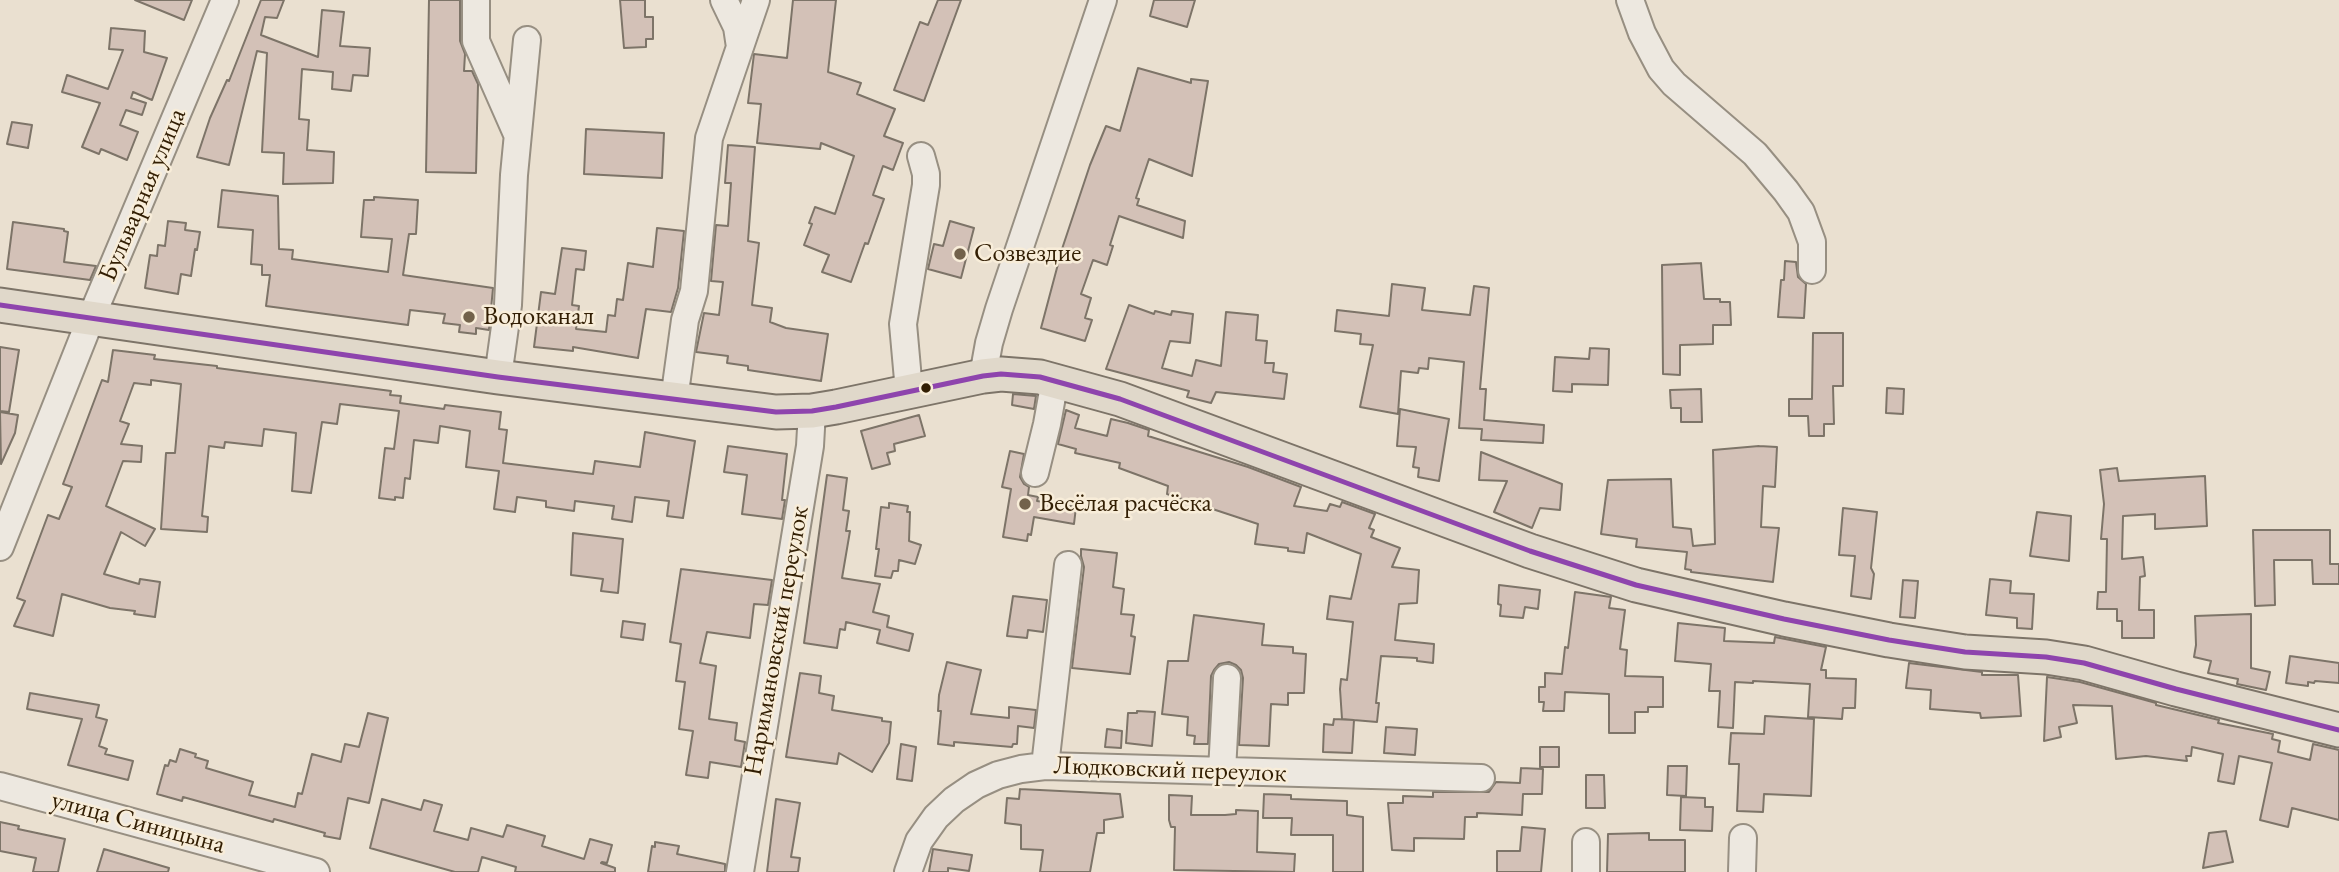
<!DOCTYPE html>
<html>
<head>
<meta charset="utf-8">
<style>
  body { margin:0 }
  canvas { display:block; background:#eae0d0 }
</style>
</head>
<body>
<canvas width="2339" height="872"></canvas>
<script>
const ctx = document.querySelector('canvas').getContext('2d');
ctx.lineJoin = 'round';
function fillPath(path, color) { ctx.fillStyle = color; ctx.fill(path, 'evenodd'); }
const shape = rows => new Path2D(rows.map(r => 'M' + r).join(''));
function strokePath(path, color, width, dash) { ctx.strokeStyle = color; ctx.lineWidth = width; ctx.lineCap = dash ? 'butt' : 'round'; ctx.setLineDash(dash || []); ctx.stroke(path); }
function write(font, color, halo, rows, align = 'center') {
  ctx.font = font + ' "EB Garamond",serif'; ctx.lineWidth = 5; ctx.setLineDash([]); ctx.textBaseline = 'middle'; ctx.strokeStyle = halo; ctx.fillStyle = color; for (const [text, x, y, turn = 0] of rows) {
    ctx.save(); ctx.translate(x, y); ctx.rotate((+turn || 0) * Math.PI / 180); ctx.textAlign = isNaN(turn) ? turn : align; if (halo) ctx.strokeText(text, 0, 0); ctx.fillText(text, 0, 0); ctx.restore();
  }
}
const building = shape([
  [135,0,192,0,184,20,135,0],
  [261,0,284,0,277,18,265,17,261,35,318,57,322,10,344,12,340,46,370,48,368,76,353,75,351,91,332,89,333,72,302,69,299,119,309,120,307,150,334,152,333,183,283,184,284,153,262,152,267,53,257,51,229,165,197,157,210,118,227,80,229,81,261,0],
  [429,0,460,0,460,41,465,54,464,71,472,71,478,84,476,173,426,172,429,0],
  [620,0,645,0,645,17,653,17,653,39,646,39,646,47,624,48,620,0],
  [793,0,836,0,828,72,861,83,857,94,895,109,884,136,903,143,893,170,883,166,873,195,884,199,868,244,865,243,851,282,822,272,829,255,804,245,812,224,809,223,815,207,835,214,854,156,821,143,820,149,757,143,761,104,748,103,754,54,787,58,793,0],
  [938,0,961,0,924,101,894,90,920,22,928,25,938,0],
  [1154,0,1195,0,1187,27,1150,16,1154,0],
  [111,28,145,31,144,52,167,58,152,100,133,92,131,98,146,103,142,115,126,110,120,125,138,132,127,160,101,149,99,154,82,147,100,103,62,92,67,75,108,89,123,50,109,49,111,28],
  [1138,68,1191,83,1191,79,1208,81,1192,176,1149,159,1136,198,1139,199,1137,205,1185,221,1183,238,1119,216,1110,245,1113,246,1107,265,1093,260,1081,294,1091,298,1085,318,1092,320,1085,341,1041,328,1062,249,1090,165,1106,126,1120,131,1138,68],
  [12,122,32,125,28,148,7,144,12,122],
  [586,129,664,133,662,178,584,174,586,129],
  [728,145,755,147,748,241,759,243,752,305,772,308,770,322,786,328,828,334,821,381,748,370,748,366,727,363,728,356,696,352,704,313,719,315,723,282,711,281,716,225,728,226,731,183,725,183,728,145],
  [222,190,278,196,279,249,293,250,292,259,388,272,392,239,361,237,364,200,374,200,374,197,418,200,416,234,409,234,403,275,493,288,489,330,476,328,476,334,459,332,460,325,443,323,445,314,410,310,408,325,266,306,270,275,262,275,262,265,251,264,253,230,218,227,222,190],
  [168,221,186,223,185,230,200,232,197,250,195,249,191,276,181,274,178,294,145,288,150,255,157,256,158,245,165,246,168,221],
  [950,221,974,228,961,278,928,269,934,244,943,246,950,221],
  [13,222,64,229,64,231,68,232,64,262,96,266,90,280,7,269,13,222],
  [657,228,684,231,678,288,671,312,646,309,638,358,573,347,573,351,534,347,541,292,555,294,562,248,586,251,584,270,576,269,572,305,579,306,576,329,606,332,608,315,615,316,617,299,623,300,628,263,653,267,657,228],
  [1785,261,1796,262,1798,277,1806,284,1804,318,1778,317,1781,280,1784,280,1785,261],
  [1701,263,1704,299,1720,299,1720,302,1730,302,1731,325,1713,325,1713,344,1680,345,1680,375,1663,374,1662,265,1701,263],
  [1392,284,1425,288,1422,310,1470,315,1474,286,1489,288,1480,389,1486,389,1484,420,1544,425,1543,443,1481,440,1482,429,1459,428,1464,362,1429,358,1428,369,1419,368,1418,373,1401,371,1398,414,1360,407,1373,345,1360,344,1361,334,1335,331,1337,310,1389,316,1392,284],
  [1129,305,1154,314,1155,311,1171,315,1172,311,1193,314,1190,343,1170,341,1162,368,1192,376,1196,360,1221,366,1226,312,1258,315,1256,340,1267,341,1265,363,1274,363,1273,372,1287,374,1284,399,1216,392,1211,403,1187,397,1189,391,1106,369,1129,305],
  [1813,333,1843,333,1843,386,1833,386,1834,424,1824,424,1824,436,1809,436,1808,416,1789,416,1789,399,1812,399,1813,333],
  [0,347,19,350,9,412,0,411,0,347],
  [1590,348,1609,349,1608,385,1572,384,1572,392,1553,391,1555,357,1589,359,1590,348],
  [113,350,155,355,154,359,217,366,217,368,391,391,390,395,401,396,400,403,444,409,445,405,501,412,499,429,507,430,503,463,593,474,595,461,640,467,645,432,695,441,683,518,667,516,669,501,635,497,632,522,612,519,614,506,575,501,574,511,546,507,546,501,517,497,515,512,494,509,499,471,466,467,470,431,440,426,438,443,414,440,410,479,405,478,403,498,395,497,395,500,379,498,385,448,394,449,399,411,340,404,337,424,322,422,311,493,292,491,296,433,264,429,262,446,225,442,224,448,209,446,202,516,208,517,207,532,161,529,166,453,175,453,181,384,151,380,151,385,134,383,120,421,129,424,121,444,142,446,141,462,123,461,106,506,155,529,145,546,121,532,104,574,139,584,140,579,160,582,155,617,134,614,135,611,110,608,62,594,53,636,14,626,25,601,17,598,48,515,59,519,72,487,63,484,102,380,108,382,113,350],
  [1887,388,1904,389,1903,414,1886,413,1887,388],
  [1701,389,1702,422,1681,422,1681,408,1671,408,1670,390,1701,389],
  [1013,394,1036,396,1034,409,1012,405,1013,394],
  [1400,409,1449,419,1439,481,1418,477,1419,468,1413,467,1416,447,1397,446,1400,409],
  [1066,410,1079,415,1075,428,1107,436,1111,419,1128,423,1149,430,1148,436,1248,467,1301,487,1294,506,1327,511,1330,504,1340,507,1342,502,1375,514,1369,528,1374,530,1371,537,1400,548,1392,567,1419,570,1417,603,1399,604,1395,640,1434,644,1433,663,1417,661,1417,658,1381,656,1376,703,1379,703,1377,722,1342,719,1340,689,1341,679,1347,680,1353,622,1327,619,1330,596,1351,599,1361,554,1307,533,1304,553,1288,551,1288,548,1255,544,1258,524,1167,494,1168,486,1119,468,1120,463,1075,453,1076,449,1058,444,1066,410],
  [0,412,18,415,15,433,1,464,0,412],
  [919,415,925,436,894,444,895,451,887,453,890,464,872,469,861,431,919,415],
  [728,446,787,454,782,500,785,500,782,519,742,514,747,475,724,472,728,446],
  [1759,446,1777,447,1775,487,1763,486,1761,527,1779,528,1773,582,1691,572,1691,570,1685,569,1687,552,1636,547,1637,539,1601,534,1608,480,1671,479,1673,527,1691,529,1693,546,1715,544,1713,450,1759,446],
  [1010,451,1024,454,1020,477,1024,484,1029,487,1028,495,1038,497,1037,501,1076,507,1074,524,1034,517,1031,535,1028,534,1027,541,1003,537,1011,489,1002,487,1010,451],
  [1481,452,1562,484,1560,510,1540,508,1532,528,1494,512,1507,481,1479,480,1481,452],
  [2117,468,2119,481,2205,476,2207,526,2155,529,2155,514,2123,516,2122,559,2143,557,2145,576,2140,577,2139,610,2154,610,2154,638,2122,638,2122,621,2117,621,2117,609,2097,609,2098,592,2106,592,2107,539,2101,539,2104,504,2100,470,2117,468],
  [827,475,847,478,843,510,849,511,846,531,850,531,842,578,880,584,873,612,889,616,887,627,913,634,909,651,877,643,880,630,846,622,845,630,840,629,837,648,804,643,827,475],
  [889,503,908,506,907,512,910,512,909,541,921,545,915,564,899,560,898,571,893,571,891,578,875,576,879,549,876,549,881,507,889,508,889,503],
  [1843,508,1877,512,1871,568,1874,574,1871,599,1851,596,1855,556,1839,555,1843,508],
  [2037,512,2071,516,2069,561,2030,556,2037,512],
  [2253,530,2330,530,2330,564,2339,564,2339,584,2313,584,2312,560,2274,560,2275,605,2255,606,2253,530],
  [573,533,623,539,618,593,601,591,603,579,571,575,573,533],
  [1081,549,1117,553,1113,587,1124,589,1121,614,1134,615,1131,636,1135,637,1130,674,1072,668,1084,567,1081,556,1081,549],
  [681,569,772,580,768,605,754,604,750,638,707,632,700,663,716,666,709,719,737,723,735,740,745,742,741,767,710,762,708,778,686,775,693,731,679,729,685,682,676,681,681,644,670,642,681,569],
  [1990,579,2011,581,2010,593,2034,594,2032,629,2017,628,2017,618,1986,615,1990,579],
  [1903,580,1918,581,1915,618,1900,617,1903,580],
  [1499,585,1540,590,1538,609,1525,607,1523,618,1500,616,1501,605,1498,604,1499,585],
  [1575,592,1611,597,1609,608,1625,610,1620,649,1627,650,1625,676,1663,677,1663,707,1648,707,1648,712,1635,712,1635,733,1609,733,1609,694,1565,692,1564,711,1543,711,1544,702,1539,702,1539,687,1545,687,1545,673,1562,674,1565,647,1568,648,1575,592],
  [1013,596,1047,600,1043,632,1028,630,1027,638,1007,636,1013,596],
  [2251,614,2251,668,2270,672,2266,690,2237,684,2238,679,2208,673,2211,661,2194,657,2196,645,2195,616,2251,614],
  [1194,615,1264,624,1262,645,1293,647,1293,653,1306,654,1304,693,1288,693,1288,705,1271,704,1269,746,1239,745,1243,678,1241,670,1236,665,1229,662,1219,664,1214,670,1211,676,1208,744,1194,744,1195,736,1187,735,1188,717,1162,714,1168,661,1188,661,1194,615],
  [623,621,645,624,643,640,621,637,623,621],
  [1678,623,1725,628,1724,641,1774,643,1775,637,1826,647,1821,670,1826,670,1826,678,1856,679,1855,708,1843,708,1842,719,1808,717,1810,684,1753,681,1753,683,1735,682,1733,728,1718,727,1720,691,1709,691,1711,664,1675,661,1678,623],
  [2290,656,2339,663,2339,683,2315,681,2314,683,2308,682,2308,686,2286,683,2290,656],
  [947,662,981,670,971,714,1009,718,1009,707,1036,710,1034,728,1018,726,1017,744,1013,744,1012,747,954,742,954,746,938,744,941,711,938,711,939,695,947,662],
  [1909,663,1982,672,1982,675,2018,675,2021,716,1981,718,1980,713,1930,709,1931,690,1906,688,1909,663],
  [800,673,821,676,819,693,834,696,832,710,882,718,882,721,891,722,889,743,872,772,839,753,837,764,786,757,800,673],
  [2047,677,2080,682,2156,703,2156,705,2219,720,2218,723,2273,734,2272,739,2280,741,2278,752,2310,760,2313,744,2339,750,2339,820,2292,808,2288,827,2260,820,2272,763,2239,756,2234,784,2218,781,2223,754,2192,747,2191,756,2186,756,2187,761,2146,756,2116,759,2112,706,2073,705,2077,723,2059,727,2061,737,2044,741,2047,677],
  [30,693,99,705,96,717,107,720,99,746,107,749,105,754,133,761,128,780,68,765,82,719,27,709,30,693],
  [1137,711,1155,712,1152,746,1126,743,1128,713,1137,713,1137,711],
  [368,713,388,718,369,803,348,798,340,839,324,836,325,833,274,819,273,822,183,797,182,801,157,794,165,765,168,766,170,760,176,762,180,749,196,754,195,757,208,761,206,768,253,782,249,795,295,807,298,793,302,794,312,754,341,762,345,744,359,747,368,713],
  [1765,716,1814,719,1811,796,1764,794,1763,812,1737,811,1739,764,1729,764,1731,733,1764,734,1765,716],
  [1334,719,1354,720,1352,753,1323,752,1324,724,1333,725,1334,719],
  [1386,727,1417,729,1415,755,1384,753,1386,727],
  [1107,729,1122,731,1121,748,1105,747,1107,729],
  [901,744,916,747,912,781,897,779,901,744],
  [1540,747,1559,747,1559,767,1540,767,1540,747],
  [1668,766,1687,766,1686,796,1667,795,1668,766],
  [1521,768,1543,769,1542,794,1523,794,1522,815,1477,813,1477,817,1465,817,1464,839,1414,838,1414,851,1392,850,1388,803,1403,803,1403,796,1433,797,1433,792,1489,792,1496,782,1520,783,1521,768],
  [1586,775,1604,775,1605,808,1586,808,1586,775],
  [1020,789,1120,794,1123,817,1104,820,1104,833,1097,833,1090,872,1040,872,1043,850,1021,849,1021,825,1005,823,1007,798,1019,799,1020,789],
  [1264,794,1291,795,1291,799,1347,801,1347,815,1363,817,1363,872,1333,872,1333,835,1291,835,1292,818,1263,818,1264,794],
  [1169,795,1192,796,1191,815,1225,815,1236,814,1236,810,1258,811,1257,852,1295,854,1294,872,1174,870,1175,827,1171,827,1169,820,1169,795],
  [1681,797,1705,798,1705,807,1713,807,1712,831,1680,830,1681,797],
  [382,799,421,810,424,800,442,805,434,831,468,840,471,828,503,837,507,825,545,836,542,846,584,859,590,839,612,845,607,863,602,862,601,863,615,868,615,872,515,872,516,867,482,857,478,872,455,872,370,848,382,799],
  [776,799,800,803,791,857,800,858,798,872,767,872,776,799],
  [0,822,19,826,18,829,65,839,58,872,33,872,36,858,0,851,0,822],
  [1522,827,1545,829,1541,872,1497,872,1497,851,1520,851,1522,827],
  [2226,831,2233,862,2203,868,2209,833,2226,831],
  [1649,833,1649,840,1685,840,1685,872,1607,872,1608,834,1649,833],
  [655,842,679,846,677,854,725,864,725,872,648,872,652,846,655,847,655,842],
  [104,849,169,868,168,872,97,872,104,849],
  [933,849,972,855,969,871,948,868,948,872,929,872,933,849]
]);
fillPath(building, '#d3c1b7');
strokePath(building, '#7d7468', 2);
const minor = shape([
  [476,0,476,41,517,134],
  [724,0,737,27,740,47],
  [1630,0,1642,33,1661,69,1674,84,1755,154,1786,191,1801,212,1812,242,1812,270],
  [983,376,989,343,999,309,1103,0],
  [498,377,508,305,514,175,527,40],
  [909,391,903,324,926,185,926,174,921,156],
  [674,400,685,320,694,291,709,138,756,0],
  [1035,473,1047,424,1055,380],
  [0,547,91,318,225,0],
  [1045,766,1068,565],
  [1222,771,1227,678],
  [0,786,316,872],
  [1586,842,1586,872],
  [740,872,810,446,812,411],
  [908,872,919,841,936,817,954,800,976,785,998,775,1021,769,1045,766,1481,778],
  [1742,872,1743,838]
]);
const major = shape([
  [0,305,498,377,776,412,812,411,836,407,983,376,1001,374,1040,377,1120,399,1530,551,1636,585,1784,619,1889,640,1965,652,2046,657,2084,663,2176,689,2339,730]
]);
strokePath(minor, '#978f82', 30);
strokePath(major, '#7d7468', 37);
strokePath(minor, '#ede8e0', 26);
strokePath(major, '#e0d8ca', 33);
strokePath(shape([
  [0,305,498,377,776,412,812,411,836,407,983,376,1001,374,1040,377,1120,399,1530,551,1636,585,1784,619,1889,640,1965,652,2046,657,2084,663,2176,689,2339,730]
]), '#8e44ad', 5);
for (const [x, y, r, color] of [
  [960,254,7,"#72624b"],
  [469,317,7,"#72624b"],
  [926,388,6,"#321e03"],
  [1025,504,7,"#72624b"]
]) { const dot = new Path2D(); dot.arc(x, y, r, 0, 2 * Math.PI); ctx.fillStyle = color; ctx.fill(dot); strokePath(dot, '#f8edd9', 2.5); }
write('26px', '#321e03', '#f8edd9', [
  ["Бульварная улица",143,195,-67],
  ["Наримановский переулок",777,641,-80],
  ["Людковский переулок",1170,770,2],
  ["улица Синицына",138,823,15]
]);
write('26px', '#321e03', '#f8edd9', [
  ["Созвездие",974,254],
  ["Водоканал",483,317],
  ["Весёлая расчёска",1039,504]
], 'left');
</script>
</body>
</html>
